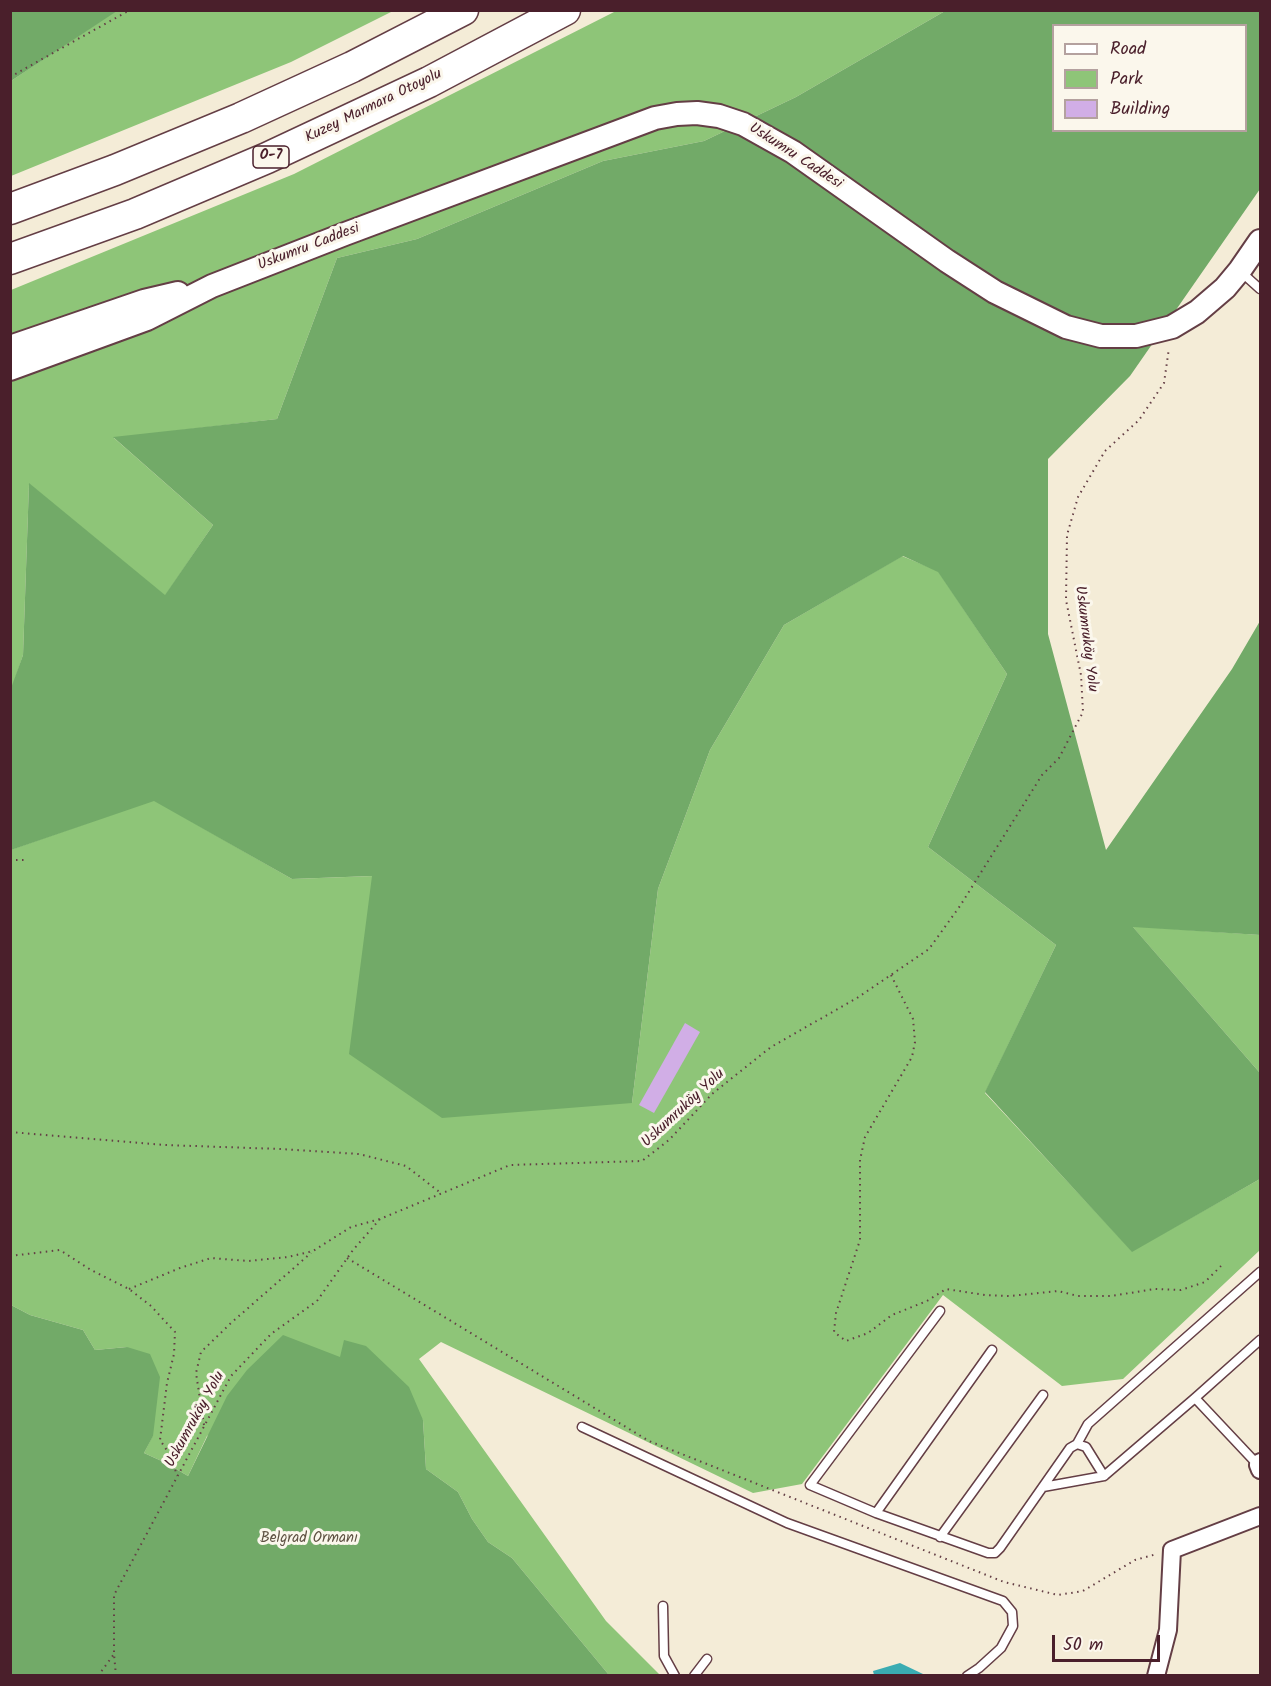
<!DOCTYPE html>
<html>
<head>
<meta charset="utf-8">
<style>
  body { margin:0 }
  #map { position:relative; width:1271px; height:1686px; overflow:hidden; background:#f4ecd7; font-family:Kalam,sans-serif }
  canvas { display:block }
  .frame { position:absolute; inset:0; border:12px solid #4a1f2b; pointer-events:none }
  .legend { position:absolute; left:1052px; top:24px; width:195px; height:108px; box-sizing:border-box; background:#fbf7ec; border:2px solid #b4a19f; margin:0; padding:8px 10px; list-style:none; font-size:18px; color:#4a1f2b }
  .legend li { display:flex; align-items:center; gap:12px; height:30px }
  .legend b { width:30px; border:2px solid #b4a19f }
  .scale { position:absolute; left:1052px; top:1635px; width:108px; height:27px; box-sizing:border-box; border:3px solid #4a1f2b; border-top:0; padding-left:8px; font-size:18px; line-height:21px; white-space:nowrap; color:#4a1f2b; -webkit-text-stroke:4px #fbf7ec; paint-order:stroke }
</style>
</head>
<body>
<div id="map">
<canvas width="1271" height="1686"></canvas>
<div class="frame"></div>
<ul class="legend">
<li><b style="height:8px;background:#fff"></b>Road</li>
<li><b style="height:16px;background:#8ec578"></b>Park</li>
<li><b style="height:16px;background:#d1aee6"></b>Building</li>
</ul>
<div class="scale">50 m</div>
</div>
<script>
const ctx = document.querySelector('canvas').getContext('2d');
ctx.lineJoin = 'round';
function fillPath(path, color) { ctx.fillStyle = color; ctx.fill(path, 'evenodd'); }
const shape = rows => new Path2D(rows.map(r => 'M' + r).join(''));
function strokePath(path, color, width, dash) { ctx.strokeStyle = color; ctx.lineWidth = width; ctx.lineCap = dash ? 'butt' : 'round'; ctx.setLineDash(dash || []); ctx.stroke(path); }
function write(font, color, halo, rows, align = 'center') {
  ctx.font = font + ' Kalam,sans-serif'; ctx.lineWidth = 6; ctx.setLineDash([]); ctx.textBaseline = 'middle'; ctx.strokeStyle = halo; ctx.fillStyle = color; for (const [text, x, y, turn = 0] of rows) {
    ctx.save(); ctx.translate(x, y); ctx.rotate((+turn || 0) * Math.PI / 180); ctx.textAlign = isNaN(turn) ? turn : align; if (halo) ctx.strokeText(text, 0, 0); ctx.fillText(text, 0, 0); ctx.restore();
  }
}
fillPath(shape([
  [117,10,393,11,291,62,11,176,11,81],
  [616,11,945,11,796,97,704,141,603,161,417,239,337,258,277,419,114,438,213,525,165,596,29,484,23,655,11,691,11,290,294,174],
  [902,556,938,571,1007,674,928,847,1056,945,985,1093,1132,1251,1260,1179,1260,1250,1123,1379,1062,1386,943,1295,802,1484,753,1493,441,1342,419,1359,606,1621,660,1675,609,1675,512,1558,488,1542,472,1519,458,1492,426,1469,423,1420,340,1357,207,1436,188,1476,166,1463,144,1453,153,1435,127,1347,95,1350,83,1330,30,1315,11,1305,10,850,154,800,292,879,373,876,632,1103,658,889,710,750,784,625],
  [1132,926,1260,935,1260,1073]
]), '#8ec578');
fillPath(shape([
  [11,10,117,10,117,11,11,81],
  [945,11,1260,11,1260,189,1130,376,1048,459,1048,634,1106,850,1232,669,1260,621,1260,935,1133,927,1260,1073,1260,1179,1132,1252,985,1092,1056,945,928,847,1007,674,938,572,903,556,784,625,710,750,658,889,632,1103,442,1118,349,1054,372,876,292,879,154,801,11,850,10,691,23,655,29,483,165,595,213,525,113,437,277,419,337,258,417,239,603,161,704,141,796,97],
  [1054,26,1246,26,1246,130,1054,130],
  [11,1305,30,1315,83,1330,95,1350,127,1347,150,1354,160,1377,153,1436,144,1453,166,1463,188,1476,227,1396,247,1370,283,1335,340,1357,344,1340,366,1346,409,1387,423,1420,426,1469,458,1492,472,1519,488,1542,512,1558,609,1675,11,1675]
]), '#72aa68');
fillPath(shape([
  [900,1663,923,1674,922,1676,874,1675,873,1671]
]), '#3aacb2');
fillPath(shape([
  [685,1023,700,1032,654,1113,639,1105]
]), '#d1aee6');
const lane = shape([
  [1240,271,1260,289],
  [940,1311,810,1485,876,1513,988,1553,995,1553,1000,1548,1070,1448,1077,1444,1086,1447,1104,1476],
  [1195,1398,1258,1465],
  [582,1427,787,1523,1003,1601,1012,1612,1013,1626,1001,1648,979,1668,967,1676],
  [1077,1444,1088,1424,1260,1272],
  [1043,1487,1104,1476,1195,1398,1260,1340],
  [876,1513,992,1350],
  [940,1537,1043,1395],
  [663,1606,664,1656,675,1676],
  [694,1676,707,1659]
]);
const street = shape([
  [1260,1462,1258,1465,1260,1470],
  [1156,1676,1168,1630,1172,1550,1260,1516]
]);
const secondary = shape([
  [10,347,144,301,178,293],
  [10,369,147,319,212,286,345,234,655,118,677,114,697,113,719,116,743,124,793,152,947,261,995,292,1066,327,1101,336,1136,336,1172,327,1197,312,1225,288,1240,270,1260,241]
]);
const highway = shape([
  [10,209,115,170,241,118,352,67,463,10],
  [10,259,135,214,267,158,429,82,565,10]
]);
strokePath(lane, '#643e45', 11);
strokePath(street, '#643e45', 20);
strokePath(secondary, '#643e45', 26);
strokePath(highway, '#643e45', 33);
strokePath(shape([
  [10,77,130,10],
  [10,860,28,860],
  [891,975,913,1019,915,1042,912,1057,865,1137,860,1160,860,1240,836,1313,834,1332,846,1341,868,1333,892,1315,927,1301,946,1289,985,1295,1010,1296,1058,1291,1078,1296,1111,1296,1155,1289,1181,1290,1205,1282,1221,1266],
  [10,1132,165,1145,280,1149,359,1154,406,1166,442,1194],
  [10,1256,60,1250,91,1270,129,1289,151,1306,175,1332,174,1354,167,1383,160,1440,172,1458,177,1476],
  [347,1258,649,1441,1004,1582,1058,1595,1083,1591,1135,1560,1157,1554],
  [129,1289,180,1268,211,1258,248,1261,288,1257,313,1251,351,1227,380,1219],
  [204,1425,196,1373,201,1352,231,1323,311,1253],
  [98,1676,114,1654],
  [116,1676,114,1654,114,1595,231,1376,271,1334,317,1301,353,1250,380,1219,510,1165,642,1161,669,1140,712,1094,771,1047,857,998,929,949,960,906,1042,775,1059,758,1083,712,1081,675,1066,600,1067,535,1078,497,1105,451,1139,420,1164,383,1169,348]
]), '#643e45', 2, [1.5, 4.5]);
strokePath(lane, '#fff', 8);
strokePath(street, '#fff', 16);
strokePath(secondary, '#fff', 22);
strokePath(highway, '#fff', 30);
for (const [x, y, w] of [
  [271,157,36]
]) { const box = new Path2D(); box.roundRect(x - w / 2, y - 11, w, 22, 4.5); ctx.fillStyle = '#fbf7ec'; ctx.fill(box); strokePath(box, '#4a1f2b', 1.5); }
write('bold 14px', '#4a1f2b', null, [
  ["O-7",271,157]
]);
write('15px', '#4a1f2b', '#fbf7ec', [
  ["Kuzey Marmara Otoyolu",374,107,-26],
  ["Uskumru Caddesi",795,157,33],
  ["Uskumru Caddesi",309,248,-21],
  ["Uskumruköy Yolu",1085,639,83],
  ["Uskumruköy Yolu",684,1109,-43],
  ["Uskumruköy Yolu",196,1420,-61]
]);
write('15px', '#5e5142', '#fbf7ec', [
  ["Belgrad Ormanı",309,1539]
]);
</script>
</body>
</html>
